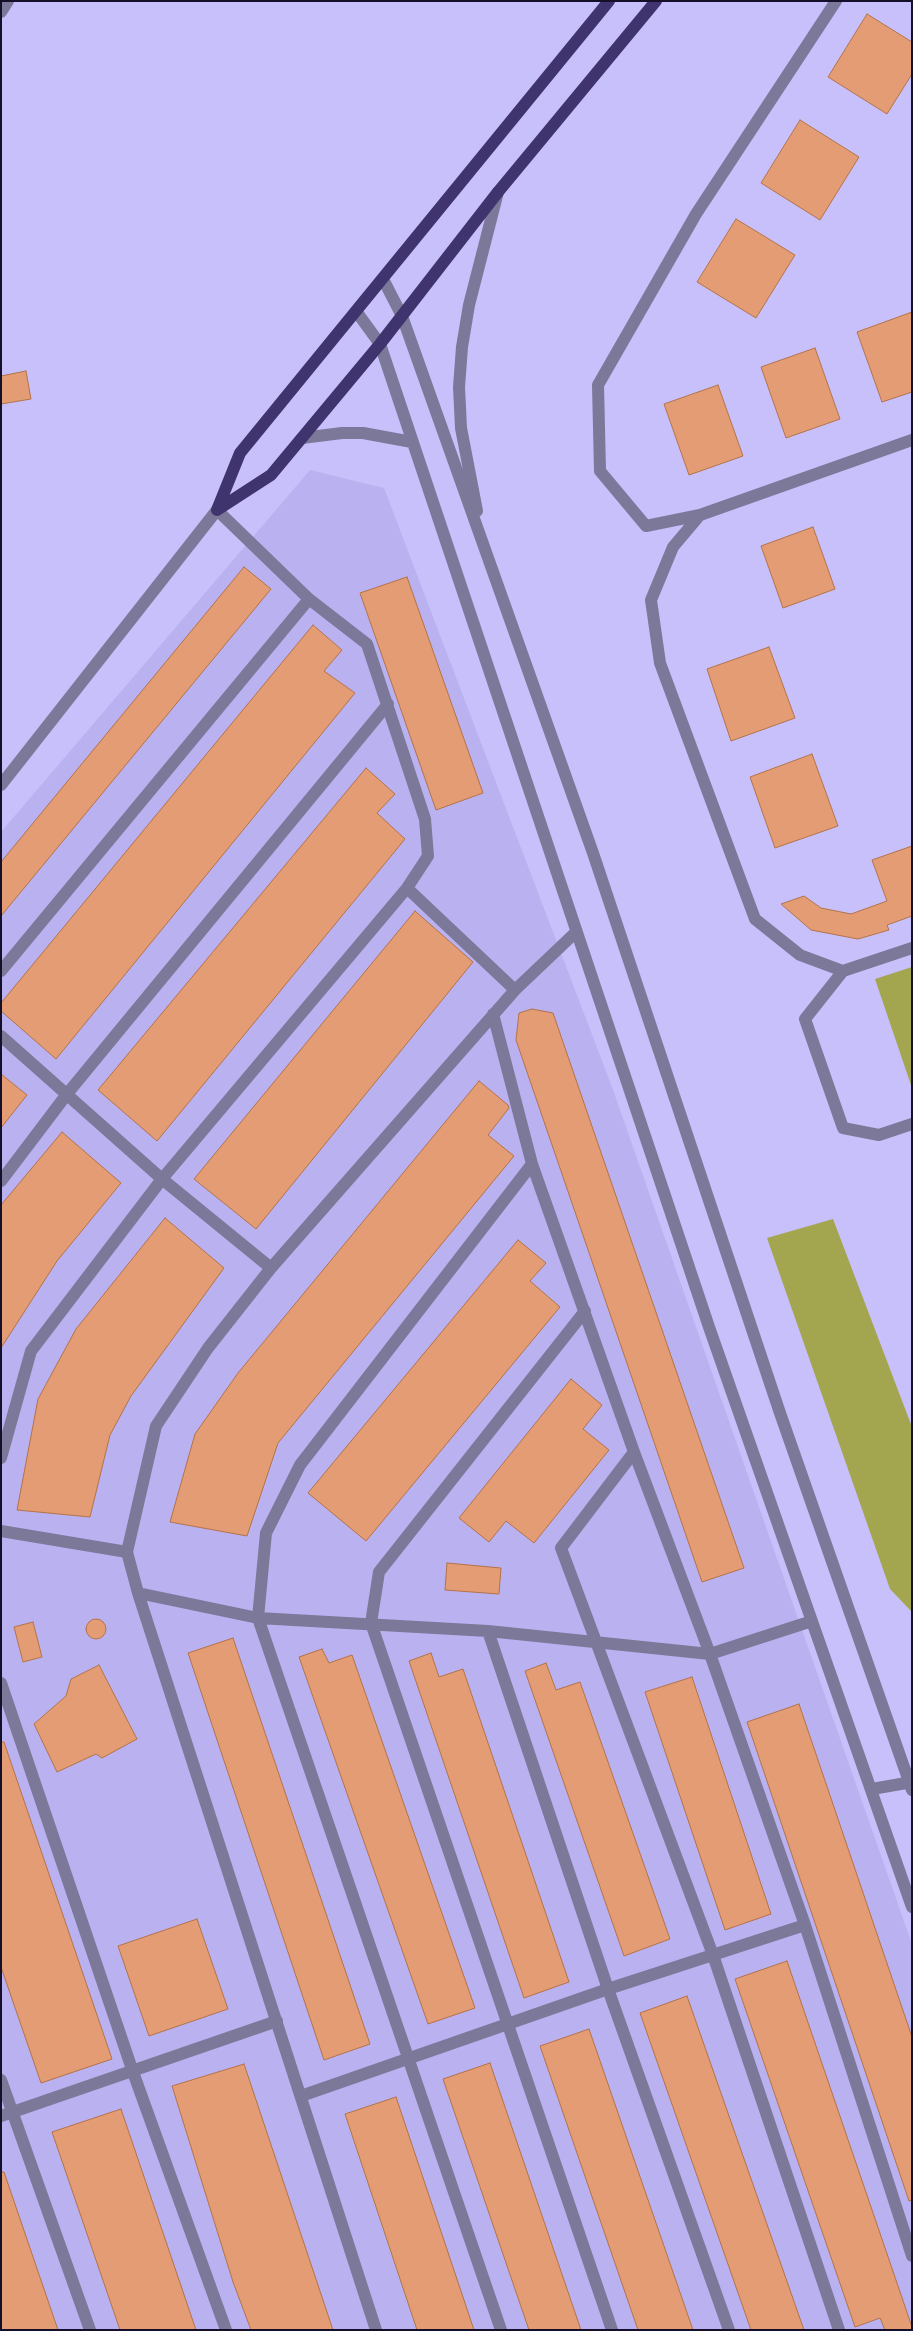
<!DOCTYPE html>
<style>
body{margin:0}
#map{position:relative;width:913px;height:2331px;overflow:hidden;background:#c7c0fa;font-family:"Playfair Display",serif}
canvas{display:block}
.frame{position:absolute;inset:0;border:2px solid #150f29;pointer-events:none}
</style>
<div id="map">
<canvas width="913" height="2331"></canvas>
<div class="frame"></div>
</div>
<script>
const ctx = document.querySelector('canvas').getContext('2d');
ctx.lineJoin = 'round';
function fillPath(path, color) { ctx.fillStyle = color; ctx.fill(path, 'evenodd'); }
const poly = rows => new Path2D(rows.map(r => 'M' + r).join(''));
function strokePath(path, color, width, dash) { ctx.strokeStyle = color; ctx.lineWidth = width; ctx.lineCap = dash ? 'butt' : 'round'; ctx.setLineDash(dash || []); ctx.stroke(path); }
const built = poly([
 [310,470,384,488,612,1087,912,1944,912,2330,1,2330,1,832]
]);
const green = poly([
 [912,967,912,1088,875,979],
 [833,1219,912,1427,912,1612,890,1589,767,1238]
]);
const building = poly([
 [867,14,912,42,912,74,887,114,828,77,867,14],
 [800,120,859,157,820,220,761,183,800,120],
 [736,219,795,255,756,318,697,282,736,219],
 [912,312,912,392,882,402,857,332,912,312],
 [815,348,840,419,786,438,761,367,815,348],
 [26,371,31,399,1,404,1,376,26,371],
 [718,385,743,456,689,475,664,404,718,385],
 [813,527,835,589,783,608,761,546,813,527],
 [244,567,271,589,1,916,1,862,244,567],
 [407,577,483,793,436,810,360,593,407,577],
 [313,625,342,650,324,671,355,693,56,1059,1,1011,1,1003,313,625],
 [769,647,795,718,731,741,707,669,769,647],
 [812,754,838,826,775,848,750,777,812,754],
 [366,768,395,794,377,813,405,839,157,1141,98,1090,366,768],
 [912,846,912,916,887,925,889,930,858,939,811,930,781,904,804,896,821,908,851,914,887,901,872,860,912,846],
 [415,911,473,962,256,1229,194,1179,415,911],
 [532,1009,553,1013,744,1568,702,1582,516,1040,519,1013,532,1009],
 [1,1074,27,1095,1,1128,1,1074],
 [479,1081,508,1105,509,1108,488,1135,514,1156,278,1443,247,1536,170,1522,195,1434,238,1373,479,1081],
 [62,1132,121,1183,57,1261,1,1348,1,1205,62,1132],
 [165,1218,224,1268,131,1396,110,1435,90,1517,17,1510,38,1399,76,1329,165,1218],
 [518,1240,546,1263,530,1281,560,1307,366,1541,308,1493,518,1240],
 [571,1379,602,1405,583,1429,609,1450,534,1543,506,1521,489,1542,459,1518,571,1379],
 [447,1563,501,1568,499,1594,445,1590,447,1563],
 '86 1629a10 10 0 1 1 20 0a10 10 0 1 1-20 0Z',
 [33,1622,42,1657,23,1662,14,1627,33,1622],
 [233,1638,370,2044,324,2060,188,1653,233,1638],
 [322,1649,329,1663,352,1655,475,2008,428,2024,299,1657,322,1649],
 [431,1653,439,1677,463,1669,569,1982,524,1998,409,1661,431,1653],
 [546,1663,556,1690,580,1682,670,1939,624,1956,525,1671,546,1663],
 [99,1665,137,1739,102,1758,96,1754,57,1772,34,1724,66,1696,71,1679,99,1665],
 [692,1677,771,1914,725,1930,645,1692,692,1677],
 [799,1704,912,2037,912,2200,909,2201,747,1722,799,1704],
 [1,1742,4,1742,112,2059,41,2083,1,1967,1,1742],
 [197,1919,228,2009,149,2036,118,1946,197,1919],
 [787,1961,912,2327,912,2330,885,2330,880,2318,855,2327,735,1979,787,1961],
 [687,1996,804,2330,751,2330,640,2013,687,1996],
 [589,2029,693,2330,638,2330,540,2046,589,2029],
 [490,2063,581,2330,529,2330,443,2079,490,2063],
 [244,2064,333,2330,251,2330,233,2282,172,2086,244,2064],
 [396,2097,474,2330,417,2330,345,2114,396,2097],
 [121,2109,196,2330,120,2330,52,2132,121,2109],
 [1,2172,4,2172,58,2330,1,2330,1,2172]
]);
const minor = poly([
 [836,1,696,214,598,385,600,471,646,526,700,515,912,440],
 [1,12,8,1],
 [383,279,402,316,593,853,780,1413,912,1790],
 [356,311,380,344,709,1327,912,1907],
 [302,438,342,433,363,433,412,442],
 [477,511,461,428,459,387,462,347,469,305,498,192],
 [700,515,673,547,651,600,660,663,755,919,800,955,843,971],
 [1,785,217,510,309,599,367,644,425,819,428,856,407,888,515,990],
 [912,948,843,971,805,1019,843,1128,879,1135,912,1124],
 [1,971,309,599],
 [493,1014,532,1164,634,1452,710,1654,805,1925,912,2256],
 [1,1036,162,1179,271,1268],
 [1,1181,67,1094,388,704],
 [585,1311,379,1572,371,1623,612,2330],
 [634,1452,561,1548,713,1955,839,2330],
 [1,1458,31,1351,162,1179,407,888],
 [1,1531,127,1552],
 [138,1593,258,1618,488,1631,710,1654,812,1621],
 [488,1631,608,1989,729,2330],
 [1,1683,133,2072,226,2330],
 [872,1789,912,1782],
 [1,2080,90,2330],
 [301,2096,608,1989,805,1925],
 [1,2116,277,2021],
 [376,2330,138,1593,127,1552,156,1426,208,1348,271,1268,515,990,576,932],
 [501,2330,258,1618,266,1533,300,1465,532,1164]
]);
const major = poly([
 [217,510,271,475,380,344,498,192,656,1],
 [217,510,240,453,609,1]
]);
fillPath(built, '#bab2f0');
fillPath(green, '#a3a54f');
fillPath(building, '#e39c73');
strokePath(building, '#b5724a', 1);
strokePath(minor, '#7c7899', 12);
strokePath(major, '#40346e', 12);
</script>
